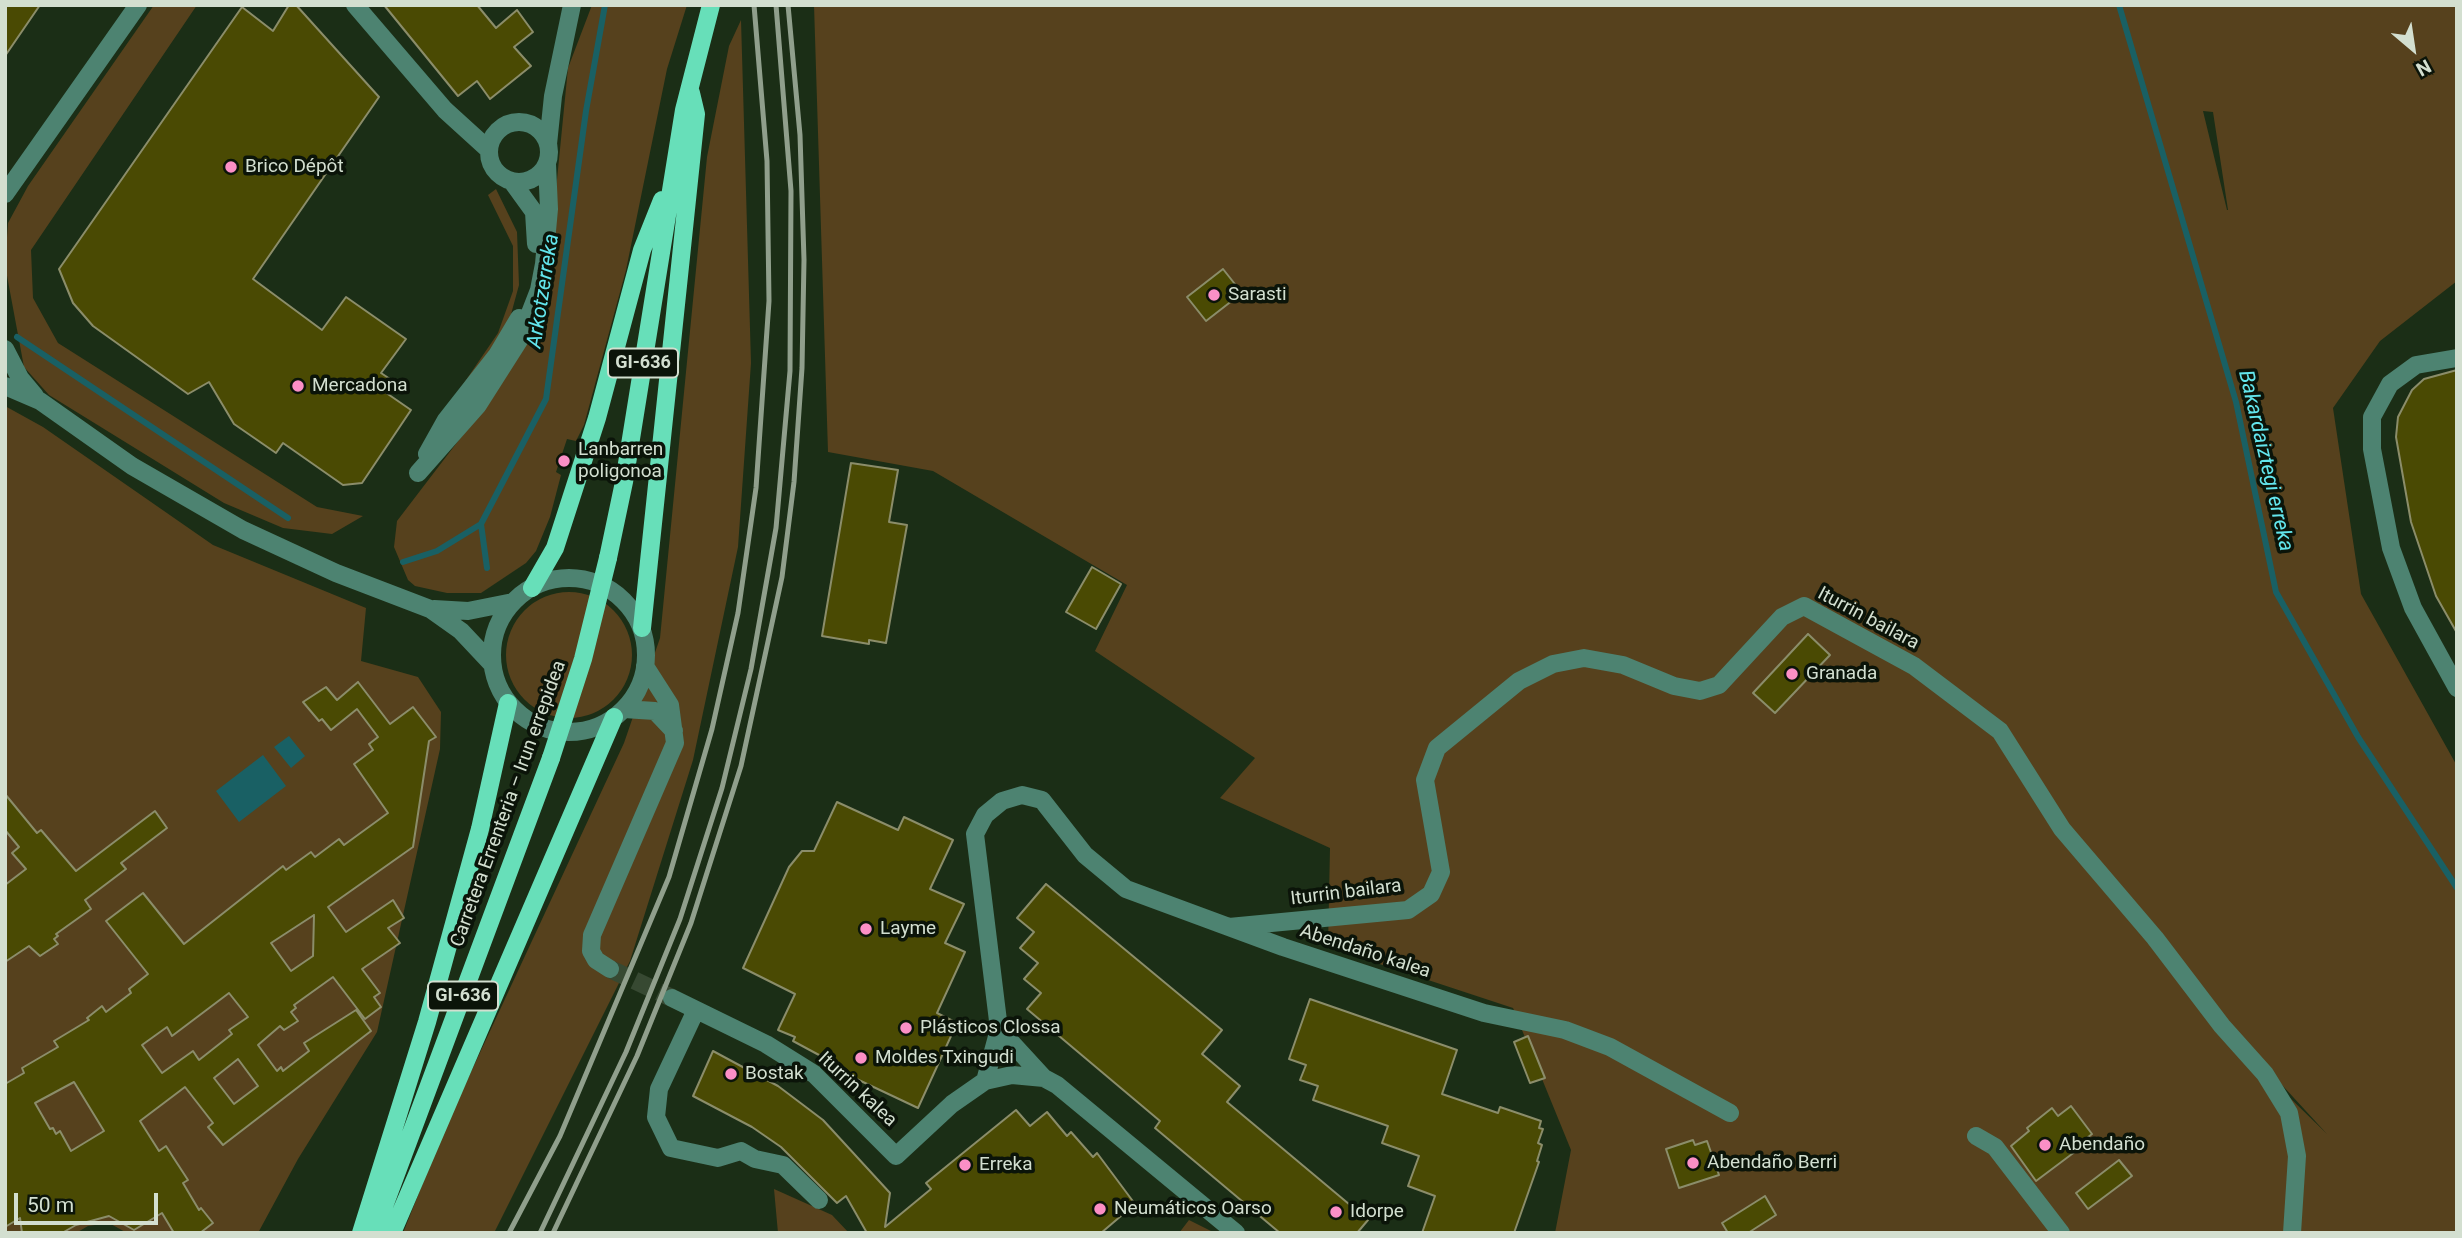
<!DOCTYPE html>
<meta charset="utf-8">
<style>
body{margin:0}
#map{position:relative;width:2462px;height:1238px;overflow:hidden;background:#1b2e16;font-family:Roboto,sans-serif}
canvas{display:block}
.frame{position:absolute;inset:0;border:7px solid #d3dfd0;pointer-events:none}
.north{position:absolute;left:2378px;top:14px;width:70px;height:70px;-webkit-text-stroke:5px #0b1409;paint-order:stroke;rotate:151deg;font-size:19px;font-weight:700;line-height:28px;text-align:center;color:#d3dfd0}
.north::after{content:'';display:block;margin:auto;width:24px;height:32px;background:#d3dfd0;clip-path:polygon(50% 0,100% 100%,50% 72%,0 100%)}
.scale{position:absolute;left:14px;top:1193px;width:144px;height:32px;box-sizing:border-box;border:4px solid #d3dfd0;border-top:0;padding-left:9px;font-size:21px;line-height:24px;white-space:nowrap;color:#d3dfd0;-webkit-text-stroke:5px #0b1409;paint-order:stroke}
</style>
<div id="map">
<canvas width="2462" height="1238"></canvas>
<div class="frame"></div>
<div class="north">N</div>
<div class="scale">50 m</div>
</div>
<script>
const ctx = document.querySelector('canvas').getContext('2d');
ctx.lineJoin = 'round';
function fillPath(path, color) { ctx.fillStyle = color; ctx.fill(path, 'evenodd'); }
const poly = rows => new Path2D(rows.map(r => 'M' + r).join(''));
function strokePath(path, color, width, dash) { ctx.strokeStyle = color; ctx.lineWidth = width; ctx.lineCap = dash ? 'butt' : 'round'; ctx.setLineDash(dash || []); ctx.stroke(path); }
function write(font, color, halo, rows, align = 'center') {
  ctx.font = font + ' Roboto,sans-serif'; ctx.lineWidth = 7; ctx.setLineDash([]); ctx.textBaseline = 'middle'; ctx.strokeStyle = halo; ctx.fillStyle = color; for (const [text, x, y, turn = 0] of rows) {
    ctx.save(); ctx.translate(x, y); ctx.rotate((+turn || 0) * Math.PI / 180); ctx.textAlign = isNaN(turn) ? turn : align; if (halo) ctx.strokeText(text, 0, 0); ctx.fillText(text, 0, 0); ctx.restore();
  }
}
const green = poly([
 [154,5,197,5,31,250,33,298,58,343,317,507,363,516,332,534,283,528,224,503,49,395,24,367,5,265,8,223,28,186],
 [592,5,687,5,667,69,626,270,584,425,576,441,567,439,556,472,561,475,550,517,536,551,526,563,481,593,447,593,415,586,408,580,394,547,397,521,478,415,547,281,568,68],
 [814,5,2457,5,2457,281,2380,341,2333,408,2361,594,2457,766,2457,1233,1555,1233,1571,1150,1513,1008,1328,947,1330,848,1220,798,1255,758,1095,651,1127,585,933,471,828,452],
 [2203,111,2213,112,2228,210,2227,210],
 [2095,881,2327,1134,2286,1094],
 [741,20,751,363,738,547,693,760,630,961,494,1233,403,1233,444,1130,624,743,660,638,707,157,729,46],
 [496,189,517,232,519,285,510,318,501,337,449,405,498,333,513,291,513,246,488,195],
 [5,406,43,427,213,545,366,608,361,661,418,677,441,712,440,749,377,1032,298,1159,258,1233,127,1233,109,1223,88,1226,76,1233,5,1233],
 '506 655a63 63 0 1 1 126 0a63 63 0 1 1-126 0Z',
 [774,1189,832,1215,849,1233,778,1233],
 [1189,1220,1215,1233,1179,1233]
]);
const water = poly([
 [289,736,305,756,291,768,274,747],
 [263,755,286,786,239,822,216,791]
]);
const stream = poly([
 [2119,5,2236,402,2276,592,2358,737,2457,888],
 [17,337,288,518],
 [403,562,437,551,481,524],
 [487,568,481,524,546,399,586,111,605,5]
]);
const building = poly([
 [5,5,40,5,5,56,5,5],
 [289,5,296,5,379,97,253,279,322,330,346,297,406,339,381,373,390,379,382,390,411,410,362,483,343,485,283,443,276,453,234,424,209,382,188,394,93,326,73,303,59,269,242,7,273,31,289,5],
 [384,5,477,5,496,28,517,10,533,32,514,47,531,66,490,99,477,81,458,96,384,5],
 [1223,269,1242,293,1206,321,1187,297,1223,269],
 [2457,370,2457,633,2436,596,2411,522,2396,437,2398,417,2412,390,2424,379,2457,370],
 [851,463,898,470,889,522,907,525,886,643,869,640,869,644,822,636,851,463],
 [1092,567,1121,584,1096,629,1066,612,1092,567],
 [1808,634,1830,655,1775,713,1753,693,1808,634],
 [358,682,390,724,413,707,436,737,429,741,413,847,328,907,346,932,393,900,404,918,388,928,400,943,362,969,380,993,374,997,381,1007,365,1019,333,977,294,1005,296,1008,291,1012,298,1021,284,1030,280,1026,258,1045,277,1071,281,1067,283,1071,309,1051,304,1043,356,1010,371,1031,223,1145,208,1127,213,1123,185,1087,140,1121,159,1151,166,1146,173,1157,188,1180,183,1183,199,1210,201,1208,213,1223,200,1233,174,1233,162,1213,134,1230,109,1216,76,1225,62,1233,22,1233,20,1218,5,1227,5,1084,24,1073,22,1068,58,1047,54,1041,89,1020,87,1018,102,1006,106,1012,131,993,129,989,148,974,106,921,143,893,184,944,283,866,286,870,311,852,315,857,339,839,344,845,388,813,354,764,373,750,369,744,378,737,357,709,331,730,322,719,319,721,303,702,326,687,337,700,358,682],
 [314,915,313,956,291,971,271,943,314,915],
 [229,993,248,1017,229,1030,232,1034,199,1060,193,1051,162,1073,142,1045,167,1027,172,1036,229,993],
 [238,1059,258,1086,234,1104,214,1078,238,1059],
 [74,1082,104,1131,71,1151,60,1131,56,1134,53,1128,50,1129,35,1103,74,1082],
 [5,794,37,833,41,830,76,871,155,811,167,828,121,863,126,869,85,900,91,909,56,934,58,936,54,939,58,944,40,956,29,946,5,962,5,885,26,869,12,853,19,847,5,830,5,794],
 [837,802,898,830,904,817,953,840,930,889,964,904,945,943,965,952,937,1013,957,1023,918,1108,846,1074,844,1079,819,1055,793,1041,795,1037,778,1030,795,994,743,968,789,867,802,851,814,851,837,802],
 [1046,884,1222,1030,1202,1054,1240,1086,1227,1102,1368,1220,1357,1233,1280,1233,1155,1128,1160,1121,1027,1009,1041,993,1024,979,1038,963,1020,948,1034,932,1017,918,1046,884],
 [1310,999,1457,1050,1442,1094,1498,1113,1500,1107,1541,1121,1539,1128,1543,1129,1538,1143,1542,1145,1537,1161,1539,1162,1514,1233,1422,1233,1435,1196,1408,1186,1419,1156,1382,1143,1388,1126,1313,1100,1318,1086,1300,1080,1306,1065,1289,1059,1310,999],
 [1528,1036,1545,1078,1530,1083,1514,1042,1528,1036],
 [713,1051,778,1086,823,1120,890,1193,885,1227,931,1189,926,1183,1016,1110,1030,1126,1047,1112,1067,1136,1071,1132,1093,1157,1097,1153,1135,1204,1101,1233,867,1233,846,1196,837,1203,781,1147,752,1127,693,1096,713,1051],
 [2071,1106,2092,1134,2078,1145,2080,1148,2036,1181,2011,1146,2029,1131,2027,1128,2052,1108,2058,1116,2071,1106],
 [1693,1140,1695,1145,1707,1141,1719,1175,1679,1188,1666,1149,1693,1140],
 [2119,1160,2132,1176,2088,1209,2076,1193,2119,1160],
 [1765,1196,1776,1215,1748,1233,1728,1233,1722,1223,1765,1196]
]);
const minorTunnel = poly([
 [610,969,672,998]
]);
const minor = poly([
 [355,5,445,110,489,150],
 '489 152a30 30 0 1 1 60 0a30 30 0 1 1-60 0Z',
 [548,144,553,96,572,5],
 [513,183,534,212,536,244],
 [5,194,138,5],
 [5,349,20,378,35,396],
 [2457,358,2416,365,2390,384,2372,417,2372,449,2391,548,2413,608,2457,688],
 [5,386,40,401,132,466,243,530,336,573,430,609,461,631,492,664],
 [427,454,446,420,497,355,519,318],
 [418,473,478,405,520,339,539,290,544,264,549,209,547,164],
 '492 655a77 77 0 1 1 154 0a77 77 0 1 1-154 0Z',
 [434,609,468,611,513,602],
 [624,709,655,711,674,731],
 [1229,927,1408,910,1431,894,1441,872,1425,780,1437,748,1519,681,1553,664,1584,658,1623,665,1674,686,1700,691,1719,685,1782,617,1804,606,1914,666,2000,731,2062,829,2155,938,2222,1026,2265,1074,2289,1113,2297,1156,2292,1233],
 [610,969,596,960,591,951,592,935,675,743,670,705,645,666],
 [672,998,766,1044,814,1074,896,1156,952,1104,985,1081,1012,1075,1044,1078,1057,1085,1236,1233],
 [696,1010,659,1089,656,1117,671,1148,718,1158,741,1151,755,1159,783,1165,819,1200],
 [999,1029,1044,1078],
 [985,1081,999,1029,975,834,985,815,1002,801,1022,795,1042,800,1085,855,1126,889,1283,947,1484,1013,1565,1030,1610,1047,1730,1113],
 [1976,1136,1995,1147,2061,1233]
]);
const major = poly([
 [608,558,624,482,684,110,711,5],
 [532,588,555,548,597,418,642,250,662,200],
 [642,628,696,114,691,93],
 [361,1233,427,1022,480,829,508,703],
 [374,1233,551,758],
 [392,1233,614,717]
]);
const rail = poly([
 [509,1233,560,1136,669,877,712,729,738,613,756,488,769,301,767,161,754,5],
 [540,1233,626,1052,680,919,722,788,751,669,776,528,790,371,791,191,776,5],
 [553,1233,637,1056,691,923,741,766,782,577,794,482,802,368,804,260,800,135,788,5]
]);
const majorBridge = poly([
 [551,758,583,659,608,558]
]);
const markers = [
 [231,167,7,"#fb8fc6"],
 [1214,295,7,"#fb8fc6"],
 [298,386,7,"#fb8fc6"],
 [564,461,7,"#fb8fc6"],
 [1792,674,7,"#fb8fc6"],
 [866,929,7,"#fb8fc6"],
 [906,1028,7,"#fb8fc6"],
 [861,1058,7,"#fb8fc6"],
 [731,1074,7,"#fb8fc6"],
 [2045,1145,7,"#fb8fc6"],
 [1693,1163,7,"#fb8fc6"],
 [965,1165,7,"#fb8fc6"],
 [1100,1209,7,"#fb8fc6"],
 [1336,1212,7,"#fb8fc6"]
];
const shields = [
 [643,363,70],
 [463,996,70]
];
const shieldNames = [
 ["GI-636",643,363],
 ["GI-636",463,996]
];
const poiNames = [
 ["Brico Dépôt",245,167],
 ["Sarasti",1228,295],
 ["Mercadona",312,386],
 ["Lanbarren",578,450],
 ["poligonoa",578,472],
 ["Granada",1806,674],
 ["Layme",880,929],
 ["Plásticos Clossa",920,1028],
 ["Moldes Txingudi",875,1058],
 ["Bostak",745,1074],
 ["Abendaño",2059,1145],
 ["Abendaño Berri",1707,1163],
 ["Erreka",979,1165],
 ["Neumáticos Oarso",1114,1209],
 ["Idorpe",1350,1212]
];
const streetNames = [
 ["Iturrin bailara",1868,619,28],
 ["Carretera Errenteria – Irun errepidea",509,804,-70],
 ["Iturrin bailara",1346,893,-7],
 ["Abendaño kalea",1365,952,18],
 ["Iturrin kalea",857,1090,43]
];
const waterNames = [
 ["Arkotzerreka",544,291,-81],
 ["Bakardaiztegi erreka",2265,461,77]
];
fillPath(green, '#56411d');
fillPath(water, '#196064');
strokePath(stream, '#196064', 6);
fillPath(building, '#4a4a03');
strokePath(building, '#8b8d6a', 2);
strokePath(minorTunnel, '#374932', 18, [18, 9]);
strokePath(minor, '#4d8371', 18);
strokePath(major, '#67dfb9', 18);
strokePath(rail, '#909f8c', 5);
strokePath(majorBridge, '#67dfb9', 18);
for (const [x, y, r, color] of markers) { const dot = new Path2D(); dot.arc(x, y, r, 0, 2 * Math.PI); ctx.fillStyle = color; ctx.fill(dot); strokePath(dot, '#0b1409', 2.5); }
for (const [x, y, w] of shields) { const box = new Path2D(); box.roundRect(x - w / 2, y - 14.5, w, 29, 5); ctx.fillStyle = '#0b1409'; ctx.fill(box); strokePath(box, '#d3dfd0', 2); }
write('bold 18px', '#d3dfd0', null, shieldNames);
write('19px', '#d3dfd0', '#0b1409', poiNames, 'left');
write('19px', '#d3dfd0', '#0b1409', streetNames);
write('italic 21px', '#63e6ed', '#0b1409', waterNames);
</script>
